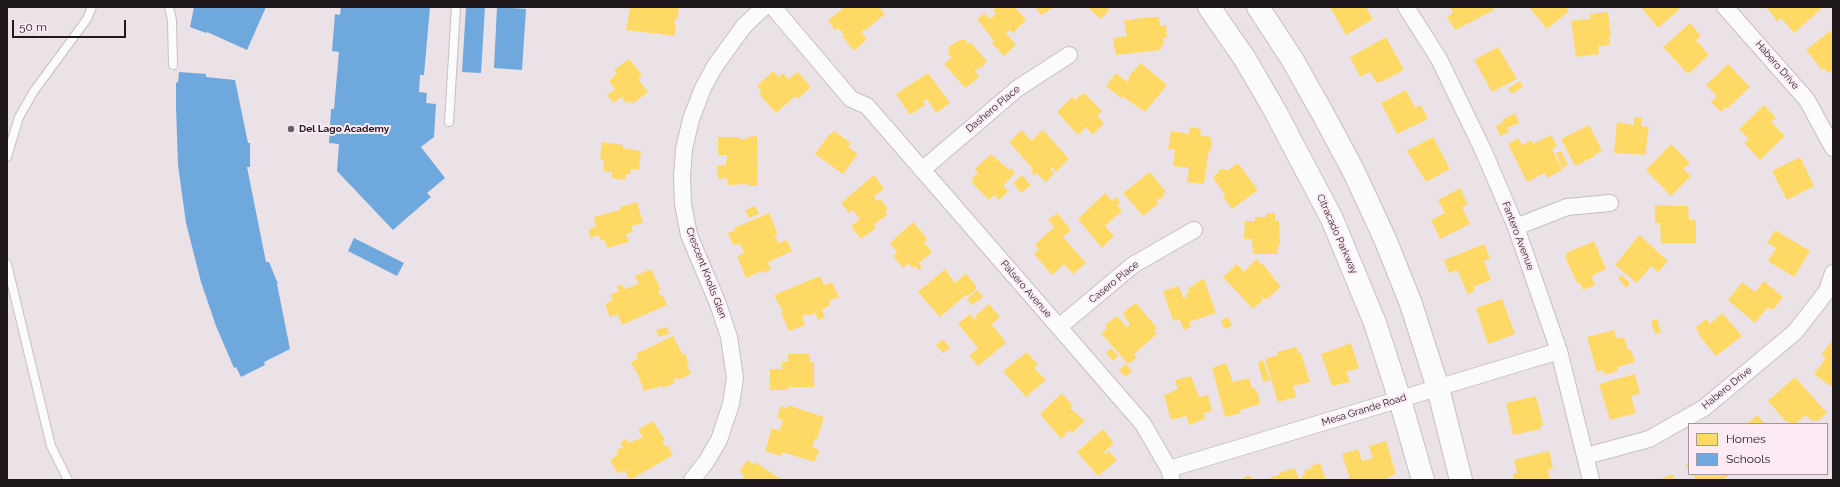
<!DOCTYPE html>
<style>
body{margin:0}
#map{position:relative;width:1840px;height:487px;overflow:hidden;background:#ebe2e7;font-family:Raleway,sans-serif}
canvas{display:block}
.frame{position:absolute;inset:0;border:8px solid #1f191d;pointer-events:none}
.legend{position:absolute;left:1688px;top:423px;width:140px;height:52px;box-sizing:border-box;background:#fcebf5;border:1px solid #a4979f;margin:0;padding:5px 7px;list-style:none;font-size:12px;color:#1f191d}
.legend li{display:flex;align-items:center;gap:8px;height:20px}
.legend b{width:20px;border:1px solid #a4979f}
.scale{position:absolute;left:12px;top:20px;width:114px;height:18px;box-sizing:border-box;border:2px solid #1f191d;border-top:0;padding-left:5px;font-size:12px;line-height:14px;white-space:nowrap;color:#1f191d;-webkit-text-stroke:3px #fcebf5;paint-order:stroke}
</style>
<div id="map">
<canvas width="1840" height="487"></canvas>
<div class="frame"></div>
<ul class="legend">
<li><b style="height:11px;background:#ffd966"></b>Homes</li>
<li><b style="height:11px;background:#6fa8dc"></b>Schools</li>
</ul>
<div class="scale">50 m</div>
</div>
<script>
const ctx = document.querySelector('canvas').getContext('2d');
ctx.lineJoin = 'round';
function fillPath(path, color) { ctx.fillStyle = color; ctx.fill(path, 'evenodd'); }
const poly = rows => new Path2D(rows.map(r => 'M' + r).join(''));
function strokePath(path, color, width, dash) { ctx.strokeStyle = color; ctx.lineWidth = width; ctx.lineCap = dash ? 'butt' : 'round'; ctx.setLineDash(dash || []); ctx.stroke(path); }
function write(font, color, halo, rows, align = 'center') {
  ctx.font = font + ' Raleway,sans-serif'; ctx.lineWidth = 4; ctx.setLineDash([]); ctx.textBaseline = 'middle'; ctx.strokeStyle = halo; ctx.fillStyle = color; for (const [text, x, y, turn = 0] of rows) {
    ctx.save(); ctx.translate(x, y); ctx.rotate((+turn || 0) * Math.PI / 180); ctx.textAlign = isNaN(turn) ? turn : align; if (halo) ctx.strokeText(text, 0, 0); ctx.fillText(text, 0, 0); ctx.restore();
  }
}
const homes = poly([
 [630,7,679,7,677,19,675,19,674,24,676,25,675,36,626,30],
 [844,7,879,7,885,14,866,30,865,29,861,32,867,39,854,51,842,36,844,35,838,28,835,30,828,21],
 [996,7,1015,7,1026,20,1013,33,1010,30,1006,33,1016,45,1004,56,992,43,994,41,977,19,985,13,990,19,996,14,993,10],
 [1035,7,1055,7,1041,15],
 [1087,7,1111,7,1107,11,1108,12,1101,19],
 [1330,7,1366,7,1373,19,1346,35],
 [1450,7,1493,7,1494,10,1455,30,1447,17,1453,13],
 [1529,7,1566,7,1569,11,1547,29],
 [1641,7,1678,7,1680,9,1658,28],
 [1766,7,1819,7,1821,9,1794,33,1781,18,1777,21],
 [1608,12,1611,36,1609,37,1610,45,1598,46,1599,54,1576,57,1571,21,1590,19,1590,14],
 [1152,17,1159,17,1160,26,1166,25,1167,38,1163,38,1164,45,1161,45,1161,50,1116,55,1113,40,1114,38,1127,36,1124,20],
 [1690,23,1701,36,1696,40,1709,55,1688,74,1663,47],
 [1830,31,1833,34,1833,70,1828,73,1824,68,1822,70,1806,50],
 [1386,37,1404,70,1381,82,1381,81,1377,83,1370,72,1360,77,1350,57],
 [960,40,965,40,968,44,970,42,987,61,980,69,979,67,975,71,979,76,975,81,965,88,944,64,953,57,951,57,948,53,949,46],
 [1498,47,1517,79,1492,92,1474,60],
 [629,59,642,75,638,79,648,92,632,104,630,101,626,103,621,97,614,103,607,95,615,89,609,81,617,73,614,70],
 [1141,63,1167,85,1145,112,1122,96,1121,98,1106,86,1116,73,1127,82,1130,78,1128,77],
 [1728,64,1750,87,1728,108,1726,107,1721,112,1711,102,1717,96,1706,85],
 [773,71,779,77,783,73,788,79,798,72,811,87,798,99,795,96,776,113,759,94,762,92,757,86],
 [928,73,950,103,936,113,927,99,923,102,925,105,910,115,896,94],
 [1520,81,1523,87,1511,94,1508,88],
 [1406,90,1415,108,1421,105,1428,119,1397,134,1381,103],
 [1084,93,1102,111,1097,116,1104,123,1093,135,1087,129,1087,126,1078,135,1057,112,1072,97,1076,100,1081,94,1082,95],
 [1764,105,1776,118,1771,122,1785,136,1760,160,1744,143,1749,139,1739,129],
 [1515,113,1519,123,1507,128,1509,132,1500,136,1496,126,1503,122,1502,120],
 [1634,117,1642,118,1641,126,1649,127,1645,155,1614,153,1617,122,1634,125],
 [1589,125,1602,151,1595,154,1595,156,1575,166,1561,139],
 [1190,127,1201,129,1200,135,1211,137,1210,141,1212,141,1211,150,1209,150,1204,184,1187,182,1189,168,1173,166,1175,150,1168,149,1171,131,1189,134],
 [1022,130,1031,141,1043,130,1069,159,1056,172,1052,167,1050,169,1054,174,1046,182,1036,173,1034,175,1031,171,1033,169,1009,142],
 [834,131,851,143,848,147,858,154,843,174,815,154,830,133,831,134],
 [1551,135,1557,146,1552,149,1562,170,1547,178,1545,173,1527,182,1508,144,1519,138,1522,145,1531,140,1533,144],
 [757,136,758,186,748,186,748,184,728,185,727,178,718,179,717,165,726,165,726,160,727,160,727,155,718,155,718,137,740,137,740,139,746,139,747,141,747,137],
 [1433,137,1450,169,1426,182,1407,151],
 [602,142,623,145,623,148,641,151,639,170,631,169,630,174,626,174,625,180,611,178,612,172,603,171,604,160,600,160],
 [1671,144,1690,163,1683,169,1691,176,1671,196,1646,170],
 [1561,151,1568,165,1562,168,1556,153],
 [991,154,1009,170,1011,168,1015,173,1003,186,1008,191,999,200,994,195,989,200,971,182,974,180,972,178,977,173,978,175,979,174,975,169],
 [1800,157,1814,186,1787,200,1772,171],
 [1238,163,1258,190,1232,209,1223,196,1225,194,1213,178,1221,169,1225,169,1227,171],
 [1150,172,1166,192,1163,194,1164,196,1159,200,1158,198,1156,200,1159,203,1143,216,1123,193],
 [874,175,884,189,874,196,877,201,880,199,888,209,885,211,887,215,876,223,874,226,876,228,861,239,851,226,860,219,853,210,849,213,841,203],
 [1022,175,1031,185,1021,193,1013,183],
 [1460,188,1468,204,1462,207,1470,224,1440,239,1431,220,1445,213,1438,200],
 [1105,193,1112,201,1116,197,1120,202,1117,205,1122,211,1105,226,1114,236,1102,248,1078,219],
 [637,202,643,223,631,226,633,232,626,234,629,242,607,248,605,240,601,241,599,235,590,238,589,229,596,227,594,217,620,210,620,207],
 [1655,205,1688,206,1689,220,1696,220,1696,243,1661,243,1660,223,1655,223],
 [755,206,759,214,749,218,745,210],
 [769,213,778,234,775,235,778,243,787,240,792,251,770,261,768,263,771,270,763,273,762,271,746,278,737,256,744,253,740,244,733,245,728,233,735,230,734,228],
 [1057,213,1071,230,1063,237,1048,220],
 [1266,213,1275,213,1275,221,1279,221,1280,245,1278,245,1278,254,1253,254,1252,239,1244,239,1245,221,1255,221,1255,217,1266,217],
 [913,222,925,236,927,240,923,243,925,245,926,244,932,252,919,263,922,267,919,270,915,266,912,268,908,263,903,268,893,256,897,252,890,243],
 [1054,227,1086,263,1073,274,1064,264,1052,275,1034,254,1039,249,1035,245],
 [1775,230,1810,251,1794,277,1768,261,1776,248,1767,243],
 [1639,235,1668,261,1658,272,1651,266,1637,283,1615,265],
 [1594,241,1606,269,1593,275,1592,277,1595,285,1583,290,1579,282,1577,283,1565,257,1567,256,1566,253],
 [1484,244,1490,258,1484,261,1491,280,1473,287,1475,291,1468,294,1457,270,1449,273,1444,260],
 [1256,259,1262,265,1263,264,1281,287,1266,300,1262,296,1261,297,1263,300,1253,309,1223,277,1237,264,1244,272],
 [651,269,661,290,658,291,660,296,663,295,667,305,622,325,618,316,619,316,618,314,610,317,605,304,613,300,610,295,619,291,617,287,622,284,624,289,639,284,635,276],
 [945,269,955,283,966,273,976,286,976,289,968,296,966,295,940,317,918,292],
 [1621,275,1630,283,1626,288,1618,278],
 [820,276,824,285,832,282,839,297,829,301,830,305,822,310,825,317,818,320,815,313,808,316,807,314,802,316,805,325,789,331,781,313,783,312,774,295],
 [1204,279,1216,313,1189,322,1191,327,1184,330,1179,319,1173,321,1163,291,1179,286,1183,298,1187,297,1186,293,1189,292,1188,288,1195,285,1195,283],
 [1764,281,1783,297,1773,310,1768,307,1755,323,1728,300,1742,282,1755,292],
 [977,290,983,297,972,305,967,299],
 [1502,299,1515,334,1488,344,1476,308],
 [1136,303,1157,328,1154,331,1157,334,1134,354,1137,358,1128,364,1101,333,1107,328,1105,326,1107,323,1117,316,1126,327,1130,324,1123,314,1126,310],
 [989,304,1000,317,991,325,995,328,1006,343,978,366,969,356,978,348,958,324,970,314,975,320,977,318,975,316],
 [1722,313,1742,336,1716,356,1698,334,1700,333,1695,328,1706,319,1710,324],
 [1228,317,1232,326,1224,329,1221,320],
 [1657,319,1661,332,1655,334,1651,321],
 [667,327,669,334,659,337,656,330],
 [1614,330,1617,339,1624,337,1628,350,1631,350,1635,362,1617,367,1618,371,1605,375,1604,370,1597,372,1587,337],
 [673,336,683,355,685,354,689,364,687,365,691,374,678,380,677,378,673,380,675,383,663,388,662,386,644,391,637,372,636,372,631,362,638,359,636,354],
 [943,339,950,348,943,353,936,345],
 [1832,341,1833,342,1833,388,1814,374,1826,358,1821,355],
 [1351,343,1359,368,1346,372,1350,382,1332,386,1321,354],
 [1297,347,1298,353,1301,353,1310,382,1293,386,1296,397,1278,402,1265,359,1278,355,1277,352],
 [1111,348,1118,356,1113,361,1106,353],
 [1027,352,1038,365,1034,368,1046,380,1026,397,1003,371],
 [788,354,810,354,810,362,814,362,814,387,788,387,788,390,770,390,770,369,782,369,782,362,788,362],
 [1263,360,1270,380,1263,382,1258,362],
 [1226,363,1233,382,1249,378,1252,389,1254,388,1258,393,1260,404,1240,410,1241,413,1225,417,1212,368],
 [1126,364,1132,371,1125,377,1119,370],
 [1635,374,1640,394,1631,396,1636,413,1610,420,1599,384],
 [1191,376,1199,397,1208,395,1212,411,1204,413,1205,419,1189,425,1186,416,1171,420,1164,395,1178,389,1175,380],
 [1795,377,1827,413,1818,421,1811,420,1806,415,1795,424,1791,424,1788,421,1786,422,1768,401],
 [1062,393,1073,406,1070,408,1085,421,1072,433,1070,430,1061,439,1040,414],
 [1536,396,1543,425,1540,426,1541,429,1513,435,1506,403],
 [788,405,824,417,817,439,815,438,812,447,819,450,815,462,782,452,781,456,765,451,772,428,779,431,783,421,777,417,781,406,788,408],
 [1757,415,1765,424,1747,424],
 [653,421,665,440,662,442,665,446,667,445,673,455,630,480,624,470,618,474,610,460,618,455,616,453,618,452,617,450,623,447,620,443,626,439,629,443,643,437,638,430],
 [1103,429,1114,443,1104,452,1105,454,1109,451,1117,460,1098,476,1077,452],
 [1386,441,1396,474,1382,480,1350,480,1342,454,1358,449,1362,461,1373,458,1369,446],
 [1549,451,1553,468,1548,470,1550,480,1514,480,1513,474,1517,473,1514,460],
 [747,460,753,464,755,462,782,480,742,480,744,476,740,471],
 [1689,462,1689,470,1685,466],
 [1320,463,1326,480,1302,480,1301,476,1305,475,1304,471,1312,468,1311,466],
 [1295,468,1299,480,1272,480,1271,477,1279,475,1279,473],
 [1672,474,1675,480,1659,480],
 [1692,474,1730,474,1723,480,1697,480],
 [1248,475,1255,480,1241,480]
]);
const schools = poly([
 [194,7,266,7,247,50,207,32,206,33,190,27],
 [341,7,430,7,424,75,420,75,419,92,427,93,426,103,436,104,434,137,421,147,445,178,427,193,431,197,393,230,337,171,339,144,329,143,331,109,334,109,339,52,332,51,335,14,340,15],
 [466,7,485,7,481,73,462,72],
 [497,7,526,9,522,70,494,68],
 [179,72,206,74,206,77,235,80,248,143,250,143,250,167,247,167,266,262,269,262,278,284,277,284,290,349,264,362,265,365,241,377,236,367,234,368,216,326,201,282,186,223,178,165,176,107,176,82,178,83],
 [354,238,404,263,397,276,348,251]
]);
const lane = poly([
 [169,7,172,20,173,65],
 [449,122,456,7],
 [7,157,19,117,34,91,87,19,92,7],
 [7,264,51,446,68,480]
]);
const street = poly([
 [773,7,851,99,867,106,1143,424,1169,469,1172,480],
 [1406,7,1439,59,1483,150,1516,227,1559,351,1591,480],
 [1725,7,1807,100,1833,148],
 [922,170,1018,88,1069,55],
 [1516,227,1567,207,1610,203],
 [1059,327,1133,265,1194,230],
 [1586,456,1649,439,1704,408,1795,332,1827,291,1833,273],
 [1169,469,1559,351],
 [692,480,706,462,719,440,731,404,735,378,729,337,718,304,689,235,683,204,682,176,684,149,691,119,703,88,715,66,744,26,764,7]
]);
const secondary = poly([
 [1209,7,1245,59,1274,109,1332,219,1375,323,1400,400,1423,480],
 [1258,7,1292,59,1323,114,1354,172,1385,239,1411,304,1428,357,1438,388,1461,480]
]);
const markers = [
 [291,129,4,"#665f64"]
];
const streetNames = [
 ["Habero Drive",1777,65,49],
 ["Dashero Place",993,109,-40],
 ["Citracado Parkway",1337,234,66],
 ["Fantero Avenue",1518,236,69],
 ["Crescent Knolls Glen",706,273,69],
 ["Casero Place",1114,282,-39],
 ["Palsero Avenue",1026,289,49],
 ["Habero Drive",1727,388,-39],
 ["Mesa Grande Road",1364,410,-17]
];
const poiNames = [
 ["Del Lago Academy",299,129]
];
fillPath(homes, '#ffd966');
fillPath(schools, '#6fa8dc');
strokePath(lane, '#c6bfc2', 10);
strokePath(street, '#c6bfc2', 18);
strokePath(secondary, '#c6bfc2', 24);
strokePath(lane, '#fcfbfb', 8);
strokePath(street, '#fcfbfb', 16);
strokePath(secondary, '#fcfbfb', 22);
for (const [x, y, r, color] of markers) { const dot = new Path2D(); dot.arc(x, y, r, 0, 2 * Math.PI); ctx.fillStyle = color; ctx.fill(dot); strokePath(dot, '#fcebf5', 1.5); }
write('10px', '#1f191d', '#fcebf5', streetNames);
write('bold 10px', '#1f191d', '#fcebf5', poiNames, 'left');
</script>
